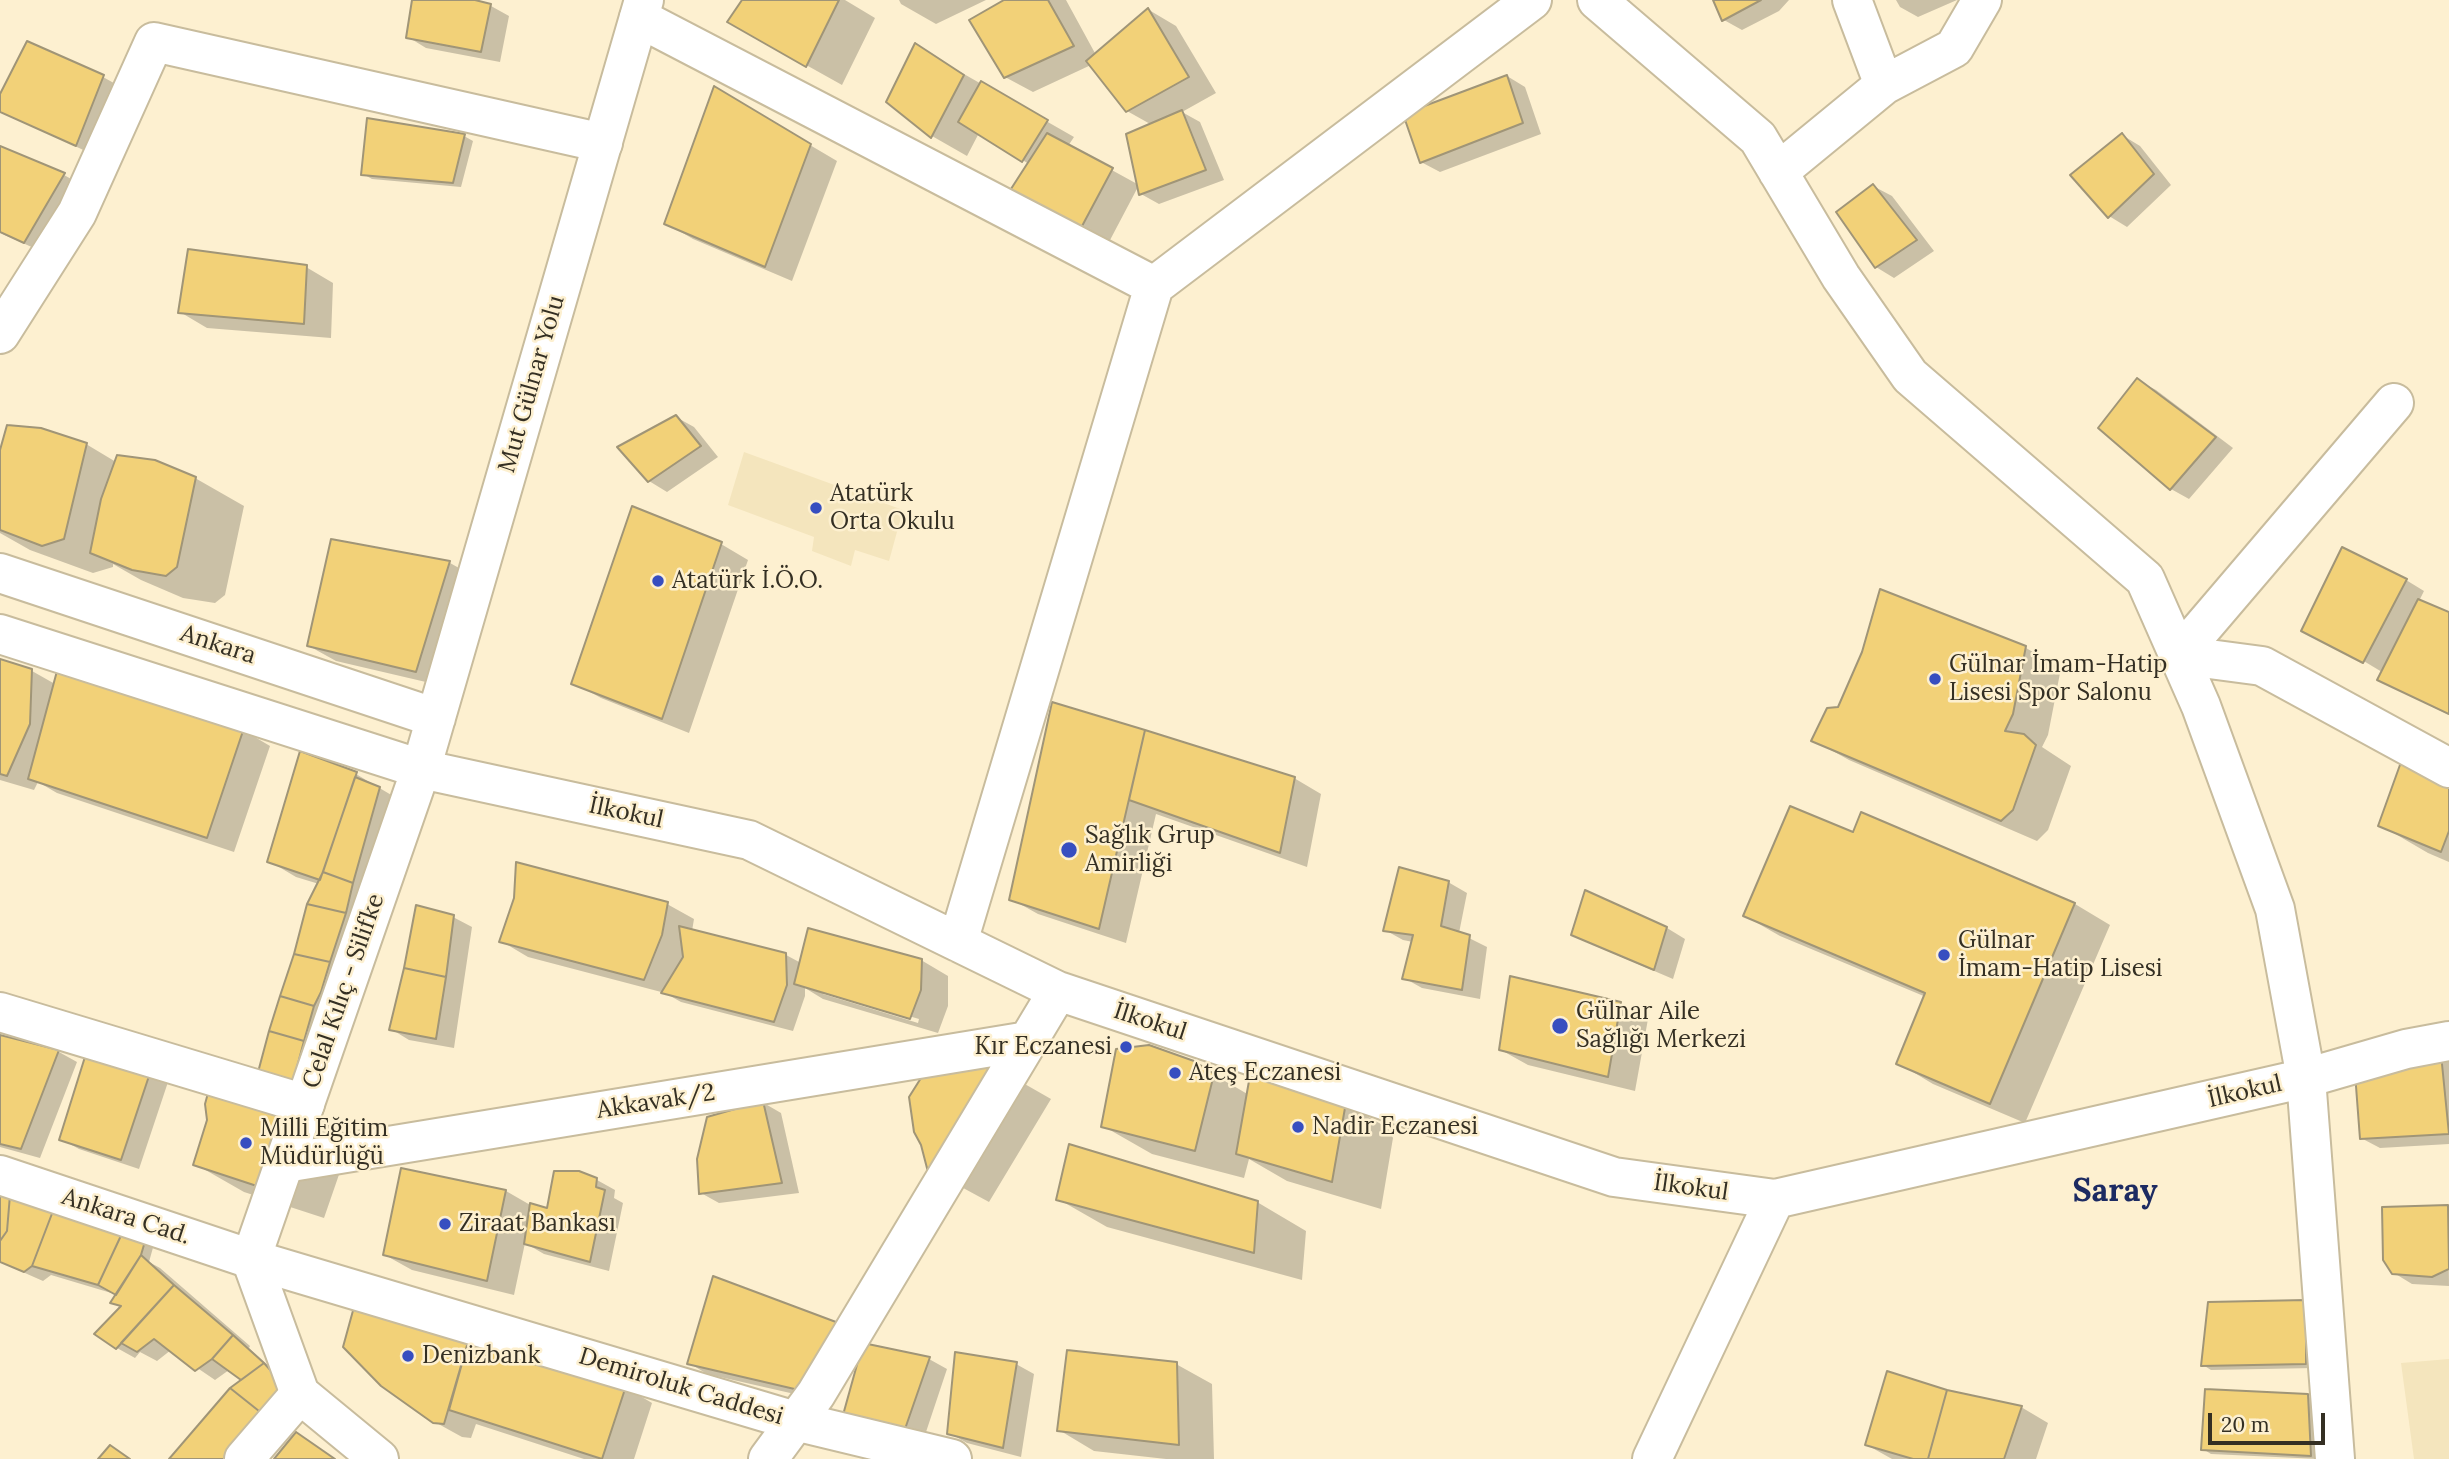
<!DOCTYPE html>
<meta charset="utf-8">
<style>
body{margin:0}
#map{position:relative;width:2449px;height:1459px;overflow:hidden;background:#fdf0d0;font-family:Lora,serif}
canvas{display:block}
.scale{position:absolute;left:2208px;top:1413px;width:117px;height:32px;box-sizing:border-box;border:4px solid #342f23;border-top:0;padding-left:9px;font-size:21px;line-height:24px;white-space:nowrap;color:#342f23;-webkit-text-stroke:5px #fdf0d0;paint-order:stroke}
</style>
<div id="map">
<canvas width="2449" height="1459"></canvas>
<div class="scale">20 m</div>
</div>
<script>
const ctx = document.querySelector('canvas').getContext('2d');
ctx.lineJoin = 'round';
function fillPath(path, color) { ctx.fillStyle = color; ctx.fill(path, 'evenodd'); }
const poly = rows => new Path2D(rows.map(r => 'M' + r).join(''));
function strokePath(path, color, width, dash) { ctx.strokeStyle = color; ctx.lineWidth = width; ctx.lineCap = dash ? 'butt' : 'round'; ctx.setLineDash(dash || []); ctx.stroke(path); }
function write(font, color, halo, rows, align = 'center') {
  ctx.font = font + ' Lora,serif'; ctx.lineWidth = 5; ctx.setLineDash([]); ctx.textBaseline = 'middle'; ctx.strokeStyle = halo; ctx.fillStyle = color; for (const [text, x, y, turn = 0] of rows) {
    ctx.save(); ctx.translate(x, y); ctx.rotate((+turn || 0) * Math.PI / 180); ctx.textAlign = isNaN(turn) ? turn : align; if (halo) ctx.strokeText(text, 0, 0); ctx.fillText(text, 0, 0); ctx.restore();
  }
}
const built = poly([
 [744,452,903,510,889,561,855,550,851,566,812,551,814,537,728,505],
 [2449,1359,2449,1459,2414,1459,2401,1363]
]);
const shadow = poly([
 [414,0,468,0,491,6,509,16,500,62,426,48,408,37],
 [744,0,845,0,875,18,842,85,765,42],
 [899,0,986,0,936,24,901,4],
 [1008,0,1066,0,1096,55,1149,10,1176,26,1216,93,1182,112,1200,122,1224,180,1159,204,1141,194,1152,125,1127,111,1091,65,1033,92,1005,77],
 [1715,0,1789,0,1779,11,1742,30,1724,20],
 [1896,0,1957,0,1918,17,1900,7],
 [915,46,1074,137,1068,146,1139,185,1109,242,1039,207,1029,164,979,133,967,156,932,136,888,101],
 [1507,76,1525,87,1541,134,1440,172,1421,162],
 [103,77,121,87,94,155,0,111,0,98],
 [715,89,837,161,792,281,693,239,666,223],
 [2122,135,2140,146,2171,185,2127,227,2109,216],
 [464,136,473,141,461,187,372,179,363,174],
 [0,148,64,175,82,185,43,252,0,233],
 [1873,186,1892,196,1934,251,1894,278,1876,267],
 [306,267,333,283,331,338,207,328,180,312],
 [2137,380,2156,390,2233,448,2189,499,2171,489],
 [676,417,694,427,718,457,667,492,649,481],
 [86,444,116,462,195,478,244,506,225,595,215,603,183,598,141,580,113,564,113,567,93,573,30,550,0,533,0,456],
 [333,541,450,563,477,578,443,686,336,661,309,646],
 [721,544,748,560,689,733,601,698,574,683],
 [2406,580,2424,591,2419,601,2449,614,2449,715,2379,680,2382,672,2357,657],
 [1881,591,2026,648,2061,668,2048,735,2042,747,2071,766,2048,830,2037,841,1849,760,1813,740,1839,709,1863,652],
 [0,661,32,671,55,684,243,730,270,746,234,852,57,793,38,782,34,790,0,780],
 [1053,705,1294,778,1321,794,1307,867,1156,814,1126,943,1038,914,1011,899],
 [356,774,398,799,301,1090,268,1080,319,884,296,877,269,861],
 [2449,778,2449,862,2428,853,2380,825],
 [1862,815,2075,904,2110,925,2025,1123,1933,1084,1898,1063,1926,997,1780,936,1745,916,1854,834],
 [1448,882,1467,893,1459,933,1487,947,1480,999,1422,988,1404,978,1413,942,1403,940,1385,930],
 [1586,893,1667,928,1685,939,1673,979,1591,944,1573,934],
 [667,904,694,919,692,931,786,955,801,963,921,960,948,976,948,1006,938,1033,823,999,805,988,805,996,793,1031,681,1002,665,993,528,957,501,941],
 [823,991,919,1019,918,1023,823,994],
 [453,917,472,927,454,1048,409,1040,391,1029],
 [1620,1003,1648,1019,1635,1091,1528,1065,1501,1050],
 [0,1036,59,1052,77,1062,40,1158,0,1147],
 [90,1046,170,1076,139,1169,79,1149,61,1139],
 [2440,1056,2449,1061,2449,1144,2380,1148,2361,1138],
 [1193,1062,1249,1095,1338,1100,1388,1128,1393,1138,1381,1209,1287,1181,1249,1159,1244,1178,1152,1154,1103,1126],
 [1002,1071,1051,1099,989,1202,930,1170],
 [762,1102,781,1113,799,1193,719,1203,701,1193],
 [303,1109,352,1137,324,1218,244,1192,195,1164],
 [597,1180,615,1190,614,1198,623,1203,609,1271,544,1254,525,1243,514,1295,412,1270,385,1255,506,1191,532,1206,548,1210],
 [0,1192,154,1244,149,1262,160,1268,250,1346,249,1348,273,1370,296,1397,171,1459,244,1380,229,1370,215,1380,171,1350,157,1361,140,1352,135,1358,117,1348,122,1307,113,1302,118,1295,51,1275,43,1281,0,1262],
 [1058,1199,1257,1202,1306,1231,1302,1280,1107,1227],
 [2448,1206,2449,1286,2412,1284,2394,1273],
 [358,1298,625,1387,652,1403,634,1459,584,1459,476,1424,471,1438,462,1437,433,1421],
 [2306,1302,2314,1368,2211,1370,2203,1365],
 [861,1337,834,1403,707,1374,689,1363],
 [929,1359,947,1369,924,1438,863,1424],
 [1016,1364,1034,1374,1021,1457,967,1443,949,1433],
 [1176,1364,1212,1384,1214,1459,1166,1459,1094,1451,1059,1430],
 [1947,1392,2021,1407,2048,1423,2036,1459,1892,1459,1867,1445],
 [2307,1396,2316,1401,2319,1459,2211,1454,2203,1449]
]);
const building = poly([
 [412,0,475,0,491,4,481,52,406,38,412,0],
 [742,0,839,0,806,67,727,22,742,0],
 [1004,0,1048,0,1074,46,1004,78,969,20,1004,0],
 [1713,0,1761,0,1722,21,1713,0],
 [1148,8,1189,77,1126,112,1086,61,1148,8],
 [27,41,104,75,76,146,0,112,0,94,27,41],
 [915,43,964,75,931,138,886,102,915,43],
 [1507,75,1523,123,1420,163,1403,114,1507,75],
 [981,81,1048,120,1022,162,958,122,981,81],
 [714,86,811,144,765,267,664,224,714,86],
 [1182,110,1206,170,1139,195,1126,134,1182,110],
 [367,118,465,134,453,183,361,175,367,118],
 [1047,133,1113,168,1081,228,1009,192,1047,133],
 [2122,133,2154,174,2108,218,2070,175,2122,133],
 [0,146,65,173,24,243,0,232,0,146],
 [1873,184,1917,240,1875,268,1836,212,1873,184],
 [188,249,307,265,304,324,178,313,188,249],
 [2137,378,2216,437,2170,490,2098,428,2137,378],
 [676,415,701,446,648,482,617,447,676,415],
 [7,425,41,428,87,443,64,539,42,546,0,530,0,450,7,425],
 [117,455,155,460,196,477,177,567,166,576,132,570,90,553,101,499,117,455],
 [632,506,722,542,662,719,571,684,632,506],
 [331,539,450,561,416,672,307,646,331,539],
 [2342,547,2407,579,2363,663,2301,631,2342,547],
 [1880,589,2026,646,2013,714,2005,731,2024,734,2036,745,2013,810,2001,821,1811,741,1827,708,1838,707,1862,652,1880,589],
 [2418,599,2449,612,2449,714,2377,680,2418,599],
 [0,659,32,669,30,724,7,776,0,774,0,659],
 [57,671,244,728,207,838,28,779,57,671],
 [1052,702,1145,730,1099,929,1009,900,1052,702],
 [1145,730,1295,777,1280,853,1129,800,1145,730],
 [300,751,357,772,320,880,267,862,300,751],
 [2405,751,2449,776,2449,831,2441,852,2378,826,2405,751],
 [355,777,380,787,353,883,323,872,355,777],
 [1790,806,1853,832,1861,812,2075,903,1990,1104,1896,1064,1925,993,1743,916,1790,806],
 [516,862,668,902,662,935,644,980,499,942,514,898,516,862],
 [1399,867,1449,881,1441,926,1470,935,1462,990,1402,979,1413,935,1383,931,1399,867],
 [323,872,353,883,346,913,307,904,323,872],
 [1585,890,1667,927,1654,970,1571,935,1585,890],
 [307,904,346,913,330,962,294,954,307,904],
 [416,905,454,915,446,977,404,968,416,905],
 [679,926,786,953,787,985,774,1022,661,993,683,957,679,926],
 [808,928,922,959,921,990,910,1019,794,984,808,928],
 [294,954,330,962,321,992,314,1006,280,996,294,954],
 [404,968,446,977,436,1039,389,1030,404,968],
 [1510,976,1621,1002,1608,1077,1499,1050,1510,976],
 [280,996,314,1006,304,1041,269,1031,280,996],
 [269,1031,304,1041,292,1086,257,1076,269,1031],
 [0,1035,59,1050,21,1149,0,1144,0,1035],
 [89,1044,153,1064,121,1160,59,1140,89,1044],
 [1149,1045,1194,1061,1214,1074,1195,1151,1101,1127,1116,1049,1149,1045],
 [2441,1054,2449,1134,2360,1139,2355,1073,2441,1054],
 [980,1058,1003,1069,928,1172,921,1145,914,1132,909,1097,921,1078,980,1058],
 [1276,1077,1339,1098,1345,1108,1332,1182,1236,1154,1249,1081,1276,1077],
 [211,1082,304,1107,275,1192,193,1165,207,1120,205,1104,211,1082],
 [763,1101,782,1183,699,1194,697,1159,707,1117,763,1101],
 [1069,1144,1258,1201,1254,1253,1056,1200,1069,1144],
 [401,1168,506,1190,487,1281,383,1255,401,1168],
 [554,1171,579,1171,597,1178,596,1187,605,1190,590,1262,524,1244,530,1203,547,1208,554,1171],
 [0,1190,10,1195,7,1231,0,1241,0,1190],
 [10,1195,53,1211,32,1266,24,1272,0,1262,0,1241,7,1231,10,1195],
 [2448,1205,2449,1269,2432,1277,2392,1274,2383,1260,2382,1207,2448,1205],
 [53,1211,125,1227,98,1285,32,1266,53,1211],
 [125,1227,146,1238,141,1255,116,1295,98,1285,125,1227],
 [141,1255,174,1285,116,1349,94,1334,121,1306,110,1303,141,1255],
 [713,1276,844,1325,816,1394,687,1364,713,1276],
 [174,1285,233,1335,212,1359,195,1371,154,1339,137,1352,121,1343,174,1285],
 [357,1296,470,1335,444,1424,433,1423,381,1386,343,1347,357,1296],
 [2306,1300,2306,1364,2201,1366,2208,1302,2306,1300],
 [233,1335,264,1363,241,1380,212,1359,233,1335],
 [470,1335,626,1386,602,1459,449,1410,470,1335],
 [863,1343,930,1357,905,1429,843,1415,863,1343],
 [1067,1350,1177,1362,1179,1445,1057,1431,1067,1350],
 [955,1352,1017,1362,1003,1448,947,1434,955,1352],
 [264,1363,289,1391,269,1419,230,1388,264,1363],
 [1887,1371,1947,1390,1928,1459,1913,1459,1865,1445,1887,1371],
 [230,1388,269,1419,236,1459,169,1459,230,1388],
 [2205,1389,2308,1394,2311,1456,2201,1450,2205,1389],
 [1947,1390,2022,1406,2004,1459,1928,1459,1947,1390],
 [296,1432,335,1459,274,1459,296,1432],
 [110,1445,130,1459,98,1459,110,1445]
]);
const street = poly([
 [1597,0,1758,138,1841,277,1910,376,2145,579,2201,706,2275,909,2306,1078,2335,1459],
 [1852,0,1884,85],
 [639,18,1154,286],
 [1778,172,1884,85,1954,48,1982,0],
 [0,334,77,213,154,42,603,143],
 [2179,655,2394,403],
 [2179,655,2262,666,2449,768],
 [421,769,749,840,1058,991,1614,1177,1775,1199,2306,1078,2406,1049,2449,1041],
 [958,942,1154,286,1532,0],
 [0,1012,305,1104],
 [285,1163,1028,1041],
 [0,1175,251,1259,795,1421,952,1459],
 [244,1459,300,1394],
 [768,1459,816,1394,1058,991],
 [1652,1459,1775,1199]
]);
const secondary = poly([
 [0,573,436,718],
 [0,634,421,769],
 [379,1459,300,1394,251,1259,421,769,644,0]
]);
const markers = [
 [816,508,7,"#374ec0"],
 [658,581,7,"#374ec0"],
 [1935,679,7,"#374ec0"],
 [1069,850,9,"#374ec0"],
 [1944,955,7,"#374ec0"],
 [1560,1026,9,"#374ec0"],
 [1126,1047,7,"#374ec0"],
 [1175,1073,7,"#374ec0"],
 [1298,1127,7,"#374ec0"],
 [246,1143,7,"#374ec0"],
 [445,1224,7,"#374ec0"],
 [408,1356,7,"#374ec0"]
];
const streetNames = [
 ["Mut Gülnar Yolu",532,384,-74],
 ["Ankara",218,645,18],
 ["İlkokul",626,813,12],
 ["Celal Kılıç - Silifke",344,991,-71],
 ["İlkokul",1150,1022,18],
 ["İlkokul",2245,1092,-13],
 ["Akkavak/2",656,1102,-9],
 ["İlkokul",1691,1188,8],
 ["Ankara Cad.",126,1217,18],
 ["Demiroluk Caddesi",681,1387,17]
];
const poiNames = [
 ["Atatürk",830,494],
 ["Orta Okulu",830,522],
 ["Atatürk İ.Ö.O.",672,581],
 ["Gülnar İmam-Hatip",1949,665],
 ["Lisesi Spor Salonu",1949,693],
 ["Sağlık Grup",1085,836],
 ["Amirliği",1085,864],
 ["Gülnar",1958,941],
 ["İmam-Hatip Lisesi",1958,969],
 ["Gülnar Aile",1576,1012],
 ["Sağlığı Merkezi",1576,1040],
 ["Kır Eczanesi",1112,1047,"right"],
 ["Ateş Eczanesi",1189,1073],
 ["Nadir Eczanesi",1312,1127],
 ["Milli Eğitim",260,1129],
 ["Müdürlüğü",260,1157],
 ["Ziraat Bankası",459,1224],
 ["Denizbank",422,1356]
];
const districtNames = [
 ["Saray",2115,1192]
];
fillPath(built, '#f4e5bd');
fillPath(shadow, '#0003');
fillPath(building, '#f2d178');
strokePath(building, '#a09577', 2);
strokePath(street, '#c8bc9d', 42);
strokePath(secondary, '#c8bc9d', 42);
strokePath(street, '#fff', 38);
strokePath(secondary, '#fff', 38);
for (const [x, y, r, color] of markers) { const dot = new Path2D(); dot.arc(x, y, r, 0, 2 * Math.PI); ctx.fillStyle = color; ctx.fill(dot); strokePath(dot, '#fdf0d0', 2.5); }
write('24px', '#342f23', '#fdf0d0', streetNames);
write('24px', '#342f23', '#fdf0d0', poiNames, 'left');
write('bold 32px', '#1d2b62', '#fdf0d0', districtNames);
</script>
